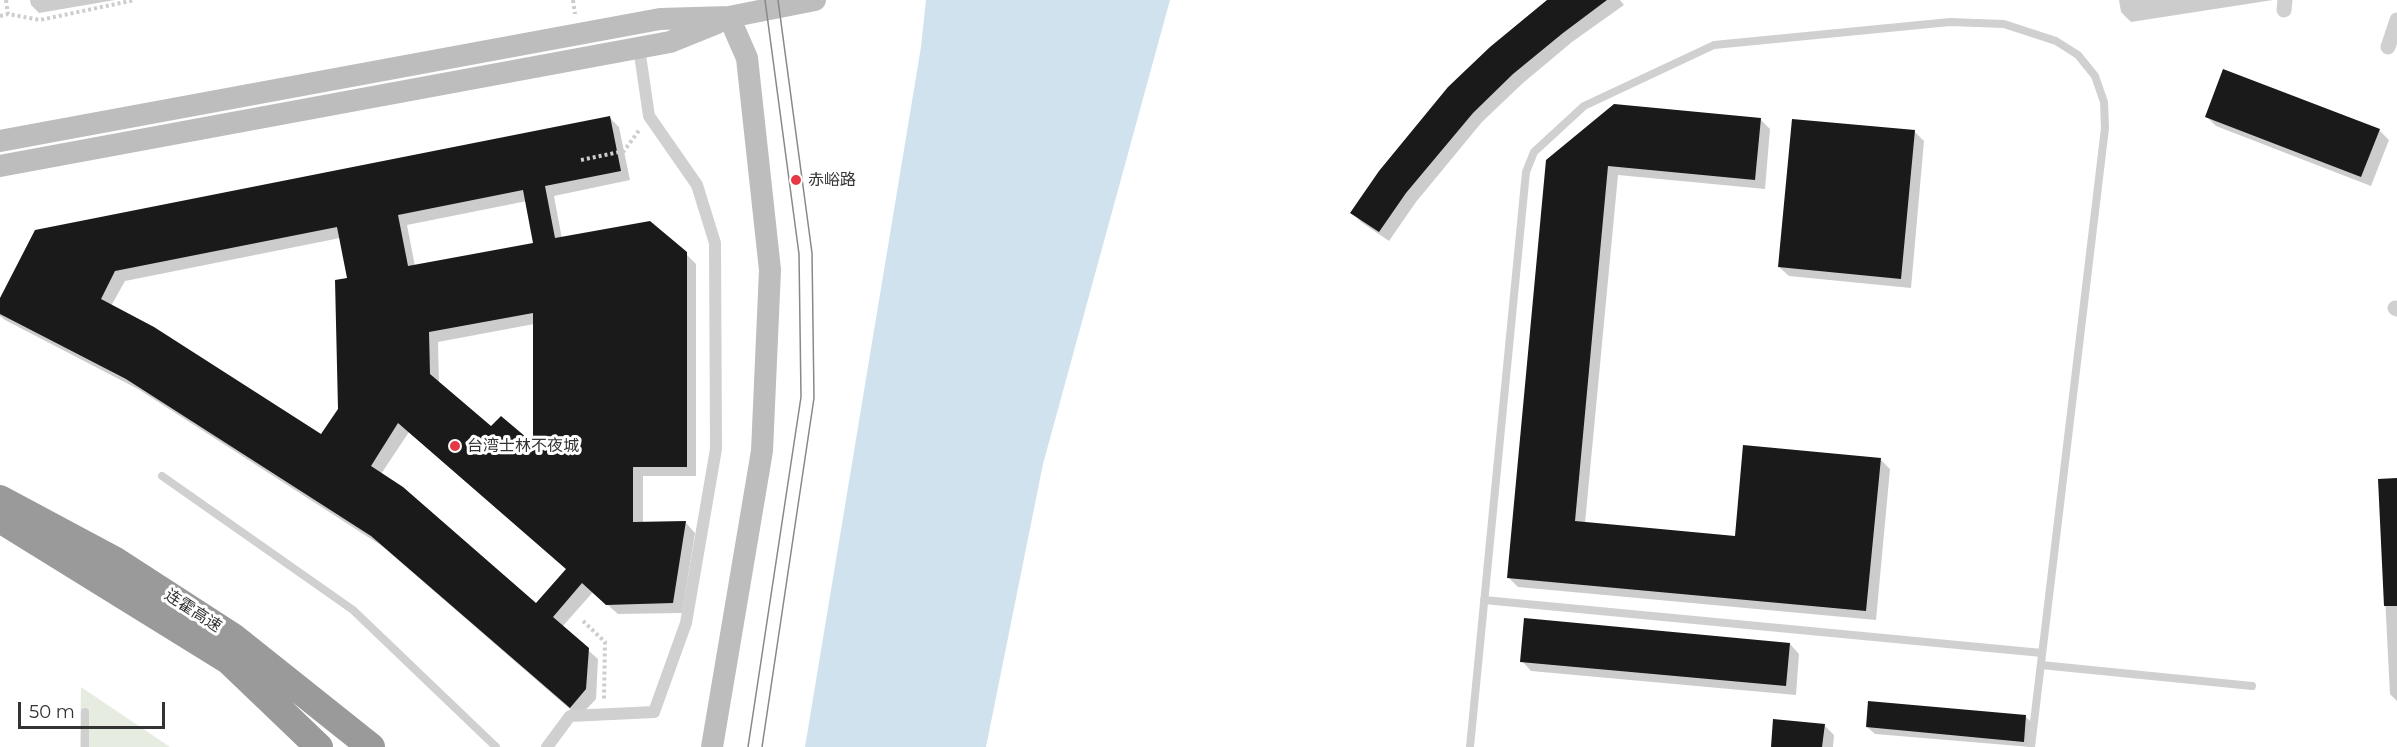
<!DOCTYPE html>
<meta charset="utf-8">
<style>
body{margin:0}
#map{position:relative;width:2397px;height:747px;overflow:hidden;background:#fff;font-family:Montserrat,sans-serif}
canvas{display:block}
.scale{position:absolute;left:18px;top:702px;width:147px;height:27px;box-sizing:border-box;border:3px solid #333;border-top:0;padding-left:8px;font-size:18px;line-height:21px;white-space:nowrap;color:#333;-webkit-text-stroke:4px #fff;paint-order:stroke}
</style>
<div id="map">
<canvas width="2397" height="747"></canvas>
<div class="scale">50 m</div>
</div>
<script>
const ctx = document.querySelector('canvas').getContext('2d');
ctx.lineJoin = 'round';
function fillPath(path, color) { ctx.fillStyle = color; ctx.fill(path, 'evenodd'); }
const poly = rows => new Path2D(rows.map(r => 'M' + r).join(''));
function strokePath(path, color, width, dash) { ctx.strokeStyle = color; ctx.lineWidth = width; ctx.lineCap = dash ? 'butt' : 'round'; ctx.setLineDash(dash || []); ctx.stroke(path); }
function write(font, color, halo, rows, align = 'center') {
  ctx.font = font + ' Montserrat,"Noto Sans SC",sans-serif'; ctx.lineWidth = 6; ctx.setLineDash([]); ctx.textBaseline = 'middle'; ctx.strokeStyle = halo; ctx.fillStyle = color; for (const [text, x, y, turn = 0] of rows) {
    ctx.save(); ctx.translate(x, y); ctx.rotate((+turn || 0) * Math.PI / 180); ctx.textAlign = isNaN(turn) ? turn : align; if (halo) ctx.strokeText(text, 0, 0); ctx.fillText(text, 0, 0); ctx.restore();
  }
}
const green = poly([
 [81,687,170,747,80,747]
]);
const water = poly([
 [926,0,1170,0,1043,464,986,747,805,747,921,47]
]);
const shadow = poly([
 [30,0,115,0,39,13,31,5],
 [1550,0,1620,0,1624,5,1572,42,1523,83,1482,122,1416,202,1389,241,1361,222,1352,212],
 [2119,0,2273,0,2131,22,2121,12],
 [2207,117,2379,130,2389,140,2371,186,2216,126],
 [610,118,619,127,630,180,554,196,562,239,686,254,696,264,696,476,643,476,643,524,686,523,695,533,682,613,618,614,593,592,562,627,598,659,596,699,579,717,382,546,138,389,5,320,0,316,0,301],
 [527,201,535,244,415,266,407,225],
 [340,238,349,279,339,409,322,436,111,306,125,281],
 [534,324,534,447,491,429,439,384,438,342],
 [409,432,567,570,537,605,381,474],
 [1760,119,1770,129,1765,189,1618,175,1585,523,1736,537,1880,459,1890,469,1876,620,1518,587,1508,577,1547,161],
 [1914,131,1924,141,1911,288,1789,276,1779,267],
 [2379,480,2397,480,2397,701,2390,694],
 [1790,644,1799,654,1796,695,1531,671,1522,661],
 [2025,716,2033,724,2031,747,1875,734,1867,727],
 [1824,725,1834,735,1833,747,1772,747]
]);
const building = poly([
 [1547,0,1607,0,1563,33,1513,74,1473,113,1406,193,1379,232,1350,213,1379,171,1448,87,1490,47],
 [2223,69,2380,129,2361,177,2205,117],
 [1614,104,1761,118,1755,180,1608,166,1575,521,1735,536,1743,445,1881,458,1866,611,1507,578,1546,160],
 [610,116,621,171,545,186,555,238,650,221,687,252,687,467,633,467,633,522,686,521,673,603,606,605,582,583,553,617,589,648,586,689,570,708,371,536,126,379,0,314,0,298,35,230],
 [523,190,533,243,408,266,398,215],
 [337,227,347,278,335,280,338,409,321,434,154,327,101,299,115,271],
 [533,313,533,443,501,416,491,426,430,374,429,332],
 [398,423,566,569,536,603,403,487,371,466],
 [1792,119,1915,130,1901,279,1778,267],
 [2397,478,2397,606,2384,606,2378,479],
 [1524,618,1790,643,1786,686,1520,662],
 [1868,701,2026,715,2024,742,1866,727],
 [1773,719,1825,724,1822,747,1771,747]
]);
const path = poly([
 [6,0,8,14],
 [573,0,575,14],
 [0,16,8,14,40,20,135,0],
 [581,160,624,151,640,129],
 [583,621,605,642,604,699]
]);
const service = poly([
 [162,476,353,610,496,747],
 [1484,600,2042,653],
 [2041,665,2252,686],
 [85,747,85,712],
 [1470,747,1526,172,1534,152,1584,106,1714,45,1950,22,2004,24,2056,41,2078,55,2095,76,2104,102,2105,128,2031,747]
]);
const pedestrian = poly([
 [547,747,570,716,654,712,686,623,716,449,715,243,697,185,649,116,639,48]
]);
const minor = poly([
 [2284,10,2285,0],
 [2388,47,2397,20],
 [2395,308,2397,309]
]);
const secondary = poly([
 [0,141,660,19,729,17,815,0],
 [0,166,670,42,717,23],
 [712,747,762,451,770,270,747,58,729,17]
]);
const motorway = poly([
 [0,499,114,560,233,637,371,747],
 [0,519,228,660,319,747]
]);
const tram = poly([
 [748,747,801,397,799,254,765,0],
 [762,747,814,398,812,253,778,0]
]);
const markers = [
 [796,180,6,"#e63946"],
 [455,446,6,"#e63946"]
];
const poiNames = [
 ["赤峪路",808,180],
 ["台湾士林不夜城",467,446]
];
const streetNames = [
 ["连霍高速",193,611,33]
];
fillPath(green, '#e6ecdf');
fillPath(water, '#cfe2ee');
fillPath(shadow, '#0003');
fillPath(building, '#1a1a1a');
strokePath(path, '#cdcdcd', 4, [3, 3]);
strokePath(service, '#d0d0d0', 8);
strokePath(pedestrian, '#d0d0d0', 12);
strokePath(minor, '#d0d0d0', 15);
strokePath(secondary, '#bdbdbd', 22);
strokePath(motorway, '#9a9a9a', 28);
strokePath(tram, '#888', 1.5);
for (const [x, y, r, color] of markers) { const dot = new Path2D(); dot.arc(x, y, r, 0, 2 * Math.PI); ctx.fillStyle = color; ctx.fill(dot); strokePath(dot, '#fff', 2); }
write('16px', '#333', '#fff', poiNames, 'left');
write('16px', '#333', '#fff', streetNames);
</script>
